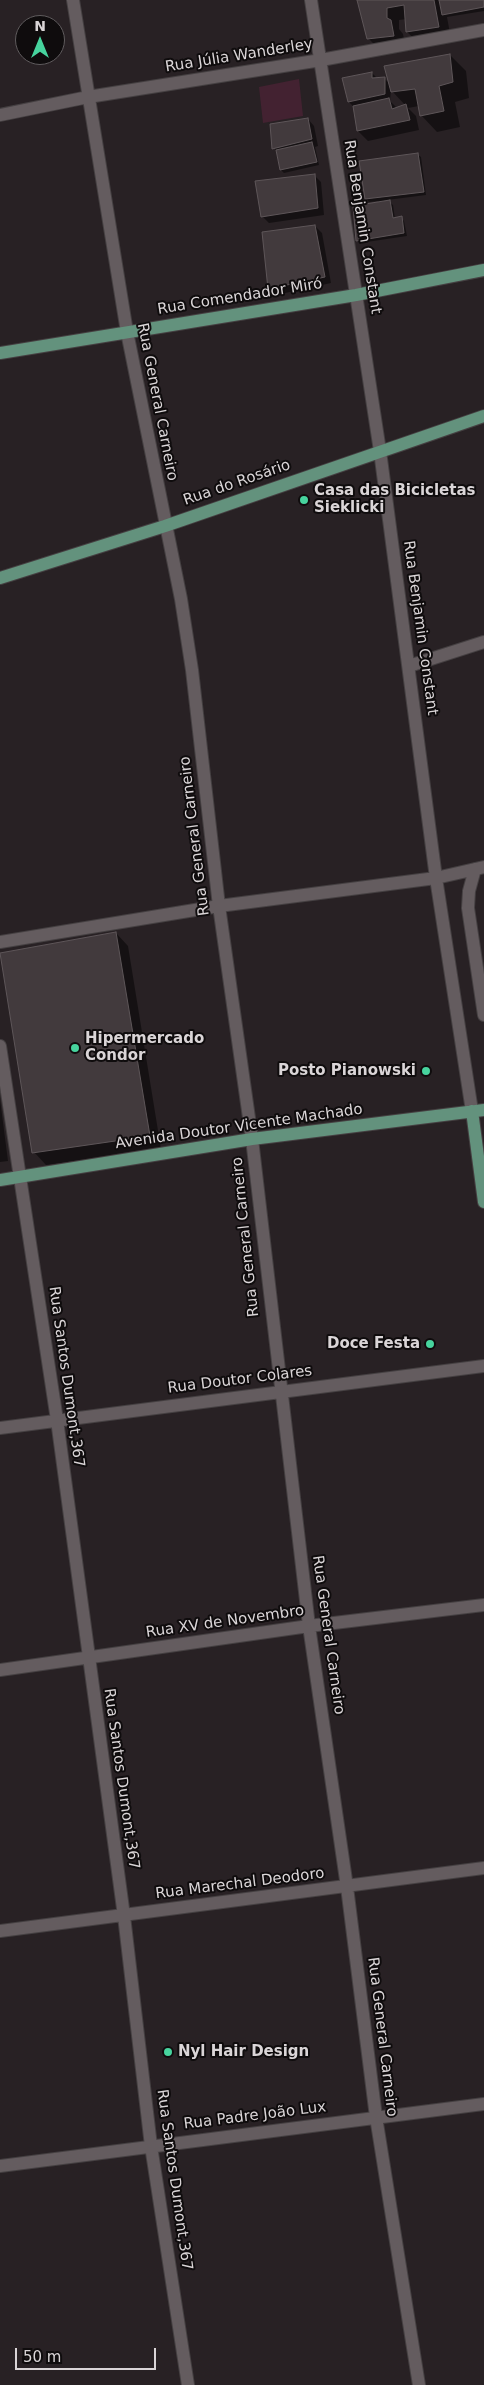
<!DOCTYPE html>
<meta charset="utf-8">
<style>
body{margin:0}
#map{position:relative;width:484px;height:2385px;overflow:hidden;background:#282124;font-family:"DejaVu Sans",sans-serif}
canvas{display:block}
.north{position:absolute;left:15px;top:15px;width:50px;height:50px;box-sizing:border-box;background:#0f0c0d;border:1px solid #605c5e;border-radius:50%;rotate:0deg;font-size:14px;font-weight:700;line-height:20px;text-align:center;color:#dad5d7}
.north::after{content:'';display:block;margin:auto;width:18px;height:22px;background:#47d49e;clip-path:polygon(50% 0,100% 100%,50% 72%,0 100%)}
.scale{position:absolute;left:15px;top:2348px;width:141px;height:22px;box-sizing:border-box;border:2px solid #dad5d7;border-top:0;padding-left:6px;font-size:15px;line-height:18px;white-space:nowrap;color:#dad5d7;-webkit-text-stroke:4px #0f0c0d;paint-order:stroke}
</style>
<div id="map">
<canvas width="484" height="2385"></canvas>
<div class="north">N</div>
<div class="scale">50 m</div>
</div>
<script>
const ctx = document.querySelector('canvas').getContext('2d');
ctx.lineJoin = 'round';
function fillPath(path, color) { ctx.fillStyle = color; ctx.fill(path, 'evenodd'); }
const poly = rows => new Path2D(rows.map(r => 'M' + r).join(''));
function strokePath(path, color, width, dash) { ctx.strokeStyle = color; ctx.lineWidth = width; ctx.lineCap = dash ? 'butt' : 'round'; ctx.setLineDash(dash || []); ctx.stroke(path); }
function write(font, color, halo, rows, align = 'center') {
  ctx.font = font + ' "DejaVu Sans",sans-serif'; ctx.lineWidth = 4; ctx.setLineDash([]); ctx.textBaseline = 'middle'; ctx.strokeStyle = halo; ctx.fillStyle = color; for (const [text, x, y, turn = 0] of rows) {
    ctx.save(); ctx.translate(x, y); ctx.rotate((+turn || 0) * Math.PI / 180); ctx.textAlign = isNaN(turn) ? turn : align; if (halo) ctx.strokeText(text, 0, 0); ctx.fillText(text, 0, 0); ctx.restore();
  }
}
const green = poly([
 [299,79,303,116,263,123,259,87]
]);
const shadow = poly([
 [358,0,484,0,484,11,447,17,451,39,420,44,407,32,407,19,399,20,399,29,403,34,406,49,381,51,368,38],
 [450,55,466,71,469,98,455,102,460,127,437,132,421,115,419,106,408,108,416,116,419,130,368,141,358,131,354,107,349,102,344,79,372,73,378,79,384,78,390,84],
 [391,90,406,106,398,109,390,101],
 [308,119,314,126,318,146,315,147,319,165,284,173,281,170,278,152,274,148],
 [417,154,421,157,426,195,387,200,393,205,395,219,401,218,404,221,407,236,360,243,357,240,378,203,378,201,369,202,366,199],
 [314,175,321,182,324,215,269,223,262,216],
 [315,226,322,233,331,283,276,295,270,288],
 [116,933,128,946,161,1149,46,1165,34,1152],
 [0,1099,8,1161,0,1162]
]);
const building = poly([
 [357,0,434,0,439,27,406,32,404,5,387,8,387,18,391,20,394,36,367,39,357,0],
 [439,0,484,0,484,7,442,15,439,0],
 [450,54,453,82,439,86,444,111,420,116,415,89,391,92,384,66,450,54],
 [372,72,372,78,385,77,385,94,348,102,342,78,372,72],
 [389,98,392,109,406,104,410,120,357,131,353,106,389,98],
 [308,118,312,139,272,149,270,124,308,118],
 [312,142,317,162,280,170,276,150,312,142],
 [418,153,424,192,365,199,359,161,418,153],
 [315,174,318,208,261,217,255,181,315,174],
 [390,200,393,218,402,216,404,233,356,241,353,206,390,200],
 [315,225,325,277,268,289,262,232,315,225],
 [116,932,150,1136,32,1153,0,953,116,932]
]);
const minor = poly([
 [73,0,127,332,181,599,192,670,219,906,252,1139,309,1626,347,1887,376,2117,419,2385],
 [311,0,380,451,436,878,472,1111],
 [0,115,88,97,321,60,484,30],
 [409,666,484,642],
 [475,869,469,891,468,908,484,1015],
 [0,942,219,906,436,878,484,867],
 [0,1046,57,1420,124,1916,151,2146,188,2385],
 [0,1428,484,1366],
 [0,1670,309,1626,484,1605],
 [0,1931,484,1868],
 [0,2166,484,2104]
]);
const major = poly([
 [0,353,356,295,484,270],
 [0,578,165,526,484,416],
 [472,1111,484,1202],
 [0,1180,252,1139,484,1110]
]);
const markers = [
 [304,500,5,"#47d49e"],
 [75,1048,5,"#47d49e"],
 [426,1071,5,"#47d49e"],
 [430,1344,5,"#47d49e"],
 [168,2052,5,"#47d49e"]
];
const streetNames = [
 ["Rua Júlia Wanderley",239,56,-9],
 ["Rua Benjamin Constant",362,227,81],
 ["Rua Comendador Miró",240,297,-9],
 ["Rua General Carneiro",157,402,79],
 ["Rua do Rosário",237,483,-19],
 ["Rua Benjamin Constant",420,628,82],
 ["Rua General Carneiro",195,836,-97],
 ["Avenida Doutor Vicente Machado",239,1127,-8],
 ["Rua General Carneiro",246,1237,-96],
 ["Rua Santos Dumont,367",66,1377,82],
 ["Rua Doutor Colares",240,1380,-7],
 ["Rua XV de Novembro",225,1622,-8],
 ["Rua General Carneiro",328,1635,82],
 ["Rua Santos Dumont,367",121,1779,82],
 ["Rua Marechal Deodoro",240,1884,-7],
 ["Rua General Carneiro",382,2037,83],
 ["Rua Padre João Lux",255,2116,-7],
 ["Rua Santos Dumont,367",174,2180,82]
];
const poiNames = [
 ["Casa das Bicicletas",314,491],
 ["Sieklicki",314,508],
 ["Hipermercado",85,1039],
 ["Condor",85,1056],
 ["Posto Pianowski",416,1071,"right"],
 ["Doce Festa",420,1344,"right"],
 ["Nyl Hair Design",178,2052]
];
fillPath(green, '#432231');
fillPath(shadow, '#0007');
fillPath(building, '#423a3d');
strokePath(building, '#5e5659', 1);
strokePath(minor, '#454042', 14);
strokePath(major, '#454042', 14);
strokePath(minor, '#645c5f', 12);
strokePath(major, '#63927d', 12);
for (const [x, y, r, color] of markers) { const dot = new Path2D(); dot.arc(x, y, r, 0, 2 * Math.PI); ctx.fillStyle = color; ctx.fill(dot); strokePath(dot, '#0f0c0d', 2); }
write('15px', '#dad5d7', '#0f0c0d', streetNames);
write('bold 15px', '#dad5d7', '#0f0c0d', poiNames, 'left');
</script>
